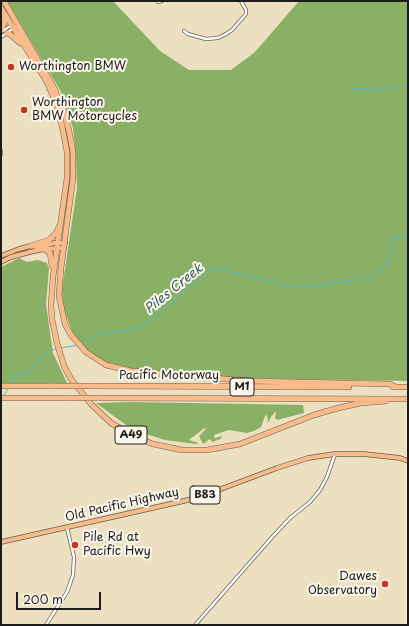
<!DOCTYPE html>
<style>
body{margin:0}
#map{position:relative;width:409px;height:626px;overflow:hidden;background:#ede0c0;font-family:"Playpen Sans",sans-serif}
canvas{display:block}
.frame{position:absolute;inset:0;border:2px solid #1c1c1c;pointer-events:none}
.scale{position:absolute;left:16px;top:592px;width:85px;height:18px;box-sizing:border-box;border:2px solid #1c1c1c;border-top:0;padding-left:5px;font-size:12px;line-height:14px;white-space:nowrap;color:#1c1c1c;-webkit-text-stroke:3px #fbf7ec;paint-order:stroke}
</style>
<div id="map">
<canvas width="409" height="626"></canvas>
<div class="frame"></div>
<div class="scale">200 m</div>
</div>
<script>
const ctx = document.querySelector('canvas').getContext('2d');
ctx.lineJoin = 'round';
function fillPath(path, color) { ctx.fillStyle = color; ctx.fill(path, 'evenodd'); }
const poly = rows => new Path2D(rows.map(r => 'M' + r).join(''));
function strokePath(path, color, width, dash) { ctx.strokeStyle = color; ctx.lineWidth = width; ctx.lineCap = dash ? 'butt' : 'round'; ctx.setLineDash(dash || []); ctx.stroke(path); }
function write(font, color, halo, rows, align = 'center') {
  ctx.font = font + ' "Playpen Sans",sans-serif'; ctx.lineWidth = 4; ctx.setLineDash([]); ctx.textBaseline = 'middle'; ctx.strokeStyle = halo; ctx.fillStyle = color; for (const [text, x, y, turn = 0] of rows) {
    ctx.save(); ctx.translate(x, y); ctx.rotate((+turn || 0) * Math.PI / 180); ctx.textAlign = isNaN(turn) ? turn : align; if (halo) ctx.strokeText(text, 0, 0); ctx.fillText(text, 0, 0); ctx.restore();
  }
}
const forest = poly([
 [7,1,113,1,160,51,189,70,231,70,255,52,299,1,408,1,408,381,239,378,132,369,107,363,87,350,73,333,63,307,62,289,77,188,76,158,73,128,61,92],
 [19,258,27,262,38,260,47,263,49,269,46,304,53,353,67,383,1,383,1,267],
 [131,402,303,405,304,413,277,420,275,418,276,411,271,417,268,423,267,415,265,416,261,427,254,431,247,433,229,430,214,435,214,437,215,438,222,436,221,439,212,442,210,439,203,444,199,436,205,430,206,427,189,440,198,443,196,444,165,440,146,434,126,425,96,403]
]);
const stream = poly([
 [352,88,380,90,408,84],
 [83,344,101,333,138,329,214,268,298,288,373,277,388,263,395,237,408,235],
 [61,348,78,345],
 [10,384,14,377,32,370,48,351,56,349],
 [4,396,8,388]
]);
const street = poly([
 [158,2,162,1],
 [184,31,188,34,206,39,218,38,226,34,232,30,246,14,246,10,241,1],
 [1,32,12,25],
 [1,37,18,25],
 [1,151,1,154],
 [46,625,67,592,73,575,74,557,67,528],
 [195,625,274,535,290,518,310,502,320,490,327,477,335,454]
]);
const primary = poly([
 [1,256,19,249,30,246,37,247,55,243,65,243],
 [1,262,11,257,30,252,44,249,64,248],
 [1,542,197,498,277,468,308,458,335,454,364,454,400,458,408,461]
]);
const highway = poly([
 [4,1,54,88,64,112,69,131,73,152,73,178,61,268,59,296,65,324,71,335,86,352,106,365,131,371,248,381,389,384,396,387],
 [1,8,47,82,56,103,62,126,67,152,67,178,53,277,51,305,52,319,57,343,64,366,71,379,91,404,111,423,140,439,153,444,182,450,207,450,240,444,314,415,338,408,361,403,386,401,388,399],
 [1,30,5,22,2,15],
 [7,33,11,35,20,43],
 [30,246,49,240,56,233,59,227],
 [44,249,50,253,52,266],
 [1,386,56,386],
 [88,386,349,387],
 [393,387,408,387],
 [1,398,72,398],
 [98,398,408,399]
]);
const highwayBridge = poly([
 [56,386,88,386],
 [72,398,98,398]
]);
const markers = [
 [11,67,4,"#c8321e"],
 [24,110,4,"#c8321e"],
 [75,545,4,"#c8321e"],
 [385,584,4,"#c8321e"]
];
const shields = [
 [242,387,24],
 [131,435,32],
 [205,495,30]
];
const shieldNames = [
 ["M1",242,387],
 ["A49",131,435],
 ["B83",205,495]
];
const poiNames = [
 ["Worthington BMW",19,67],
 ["Worthington",32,103],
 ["BMW Motorcycles",32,117],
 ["Pile Rd at",83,538],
 ["Pacific Hwy",83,552],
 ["Dawes",377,577,"right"],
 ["Observatory",377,591,"right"]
];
const streetNames = [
 ["Pacific Motorway",169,376],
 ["Old Pacific Highway",122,505,-13]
];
const waterNames = [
 ["Piles Creek",174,289,-39]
];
fillPath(forest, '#8ab066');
strokePath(stream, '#52becc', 1);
strokePath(street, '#656155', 4);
strokePath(primary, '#656155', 5.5);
strokePath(highway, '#656155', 6);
strokePath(street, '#fff', 2.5);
strokePath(primary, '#fabb8b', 4);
strokePath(highway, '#fabb8b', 5);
strokePath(highwayBridge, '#656155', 6, []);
strokePath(highwayBridge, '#fabb8b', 5);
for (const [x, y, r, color] of markers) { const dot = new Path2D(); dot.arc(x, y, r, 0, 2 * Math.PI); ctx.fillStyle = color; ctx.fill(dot); strokePath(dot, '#fbf7ec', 1.5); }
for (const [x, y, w] of shields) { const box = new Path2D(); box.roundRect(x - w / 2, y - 9, w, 18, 3); ctx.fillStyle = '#fbf7ec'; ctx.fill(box); strokePath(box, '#1c1c1c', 1); }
write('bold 11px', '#1c1c1c', null, shieldNames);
write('12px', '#1c1c1c', '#fbf7ec', poiNames, 'left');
write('12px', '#1c1c1c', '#fbf7ec', streetNames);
write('italic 13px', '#325d62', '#fbf7ec', waterNames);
</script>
